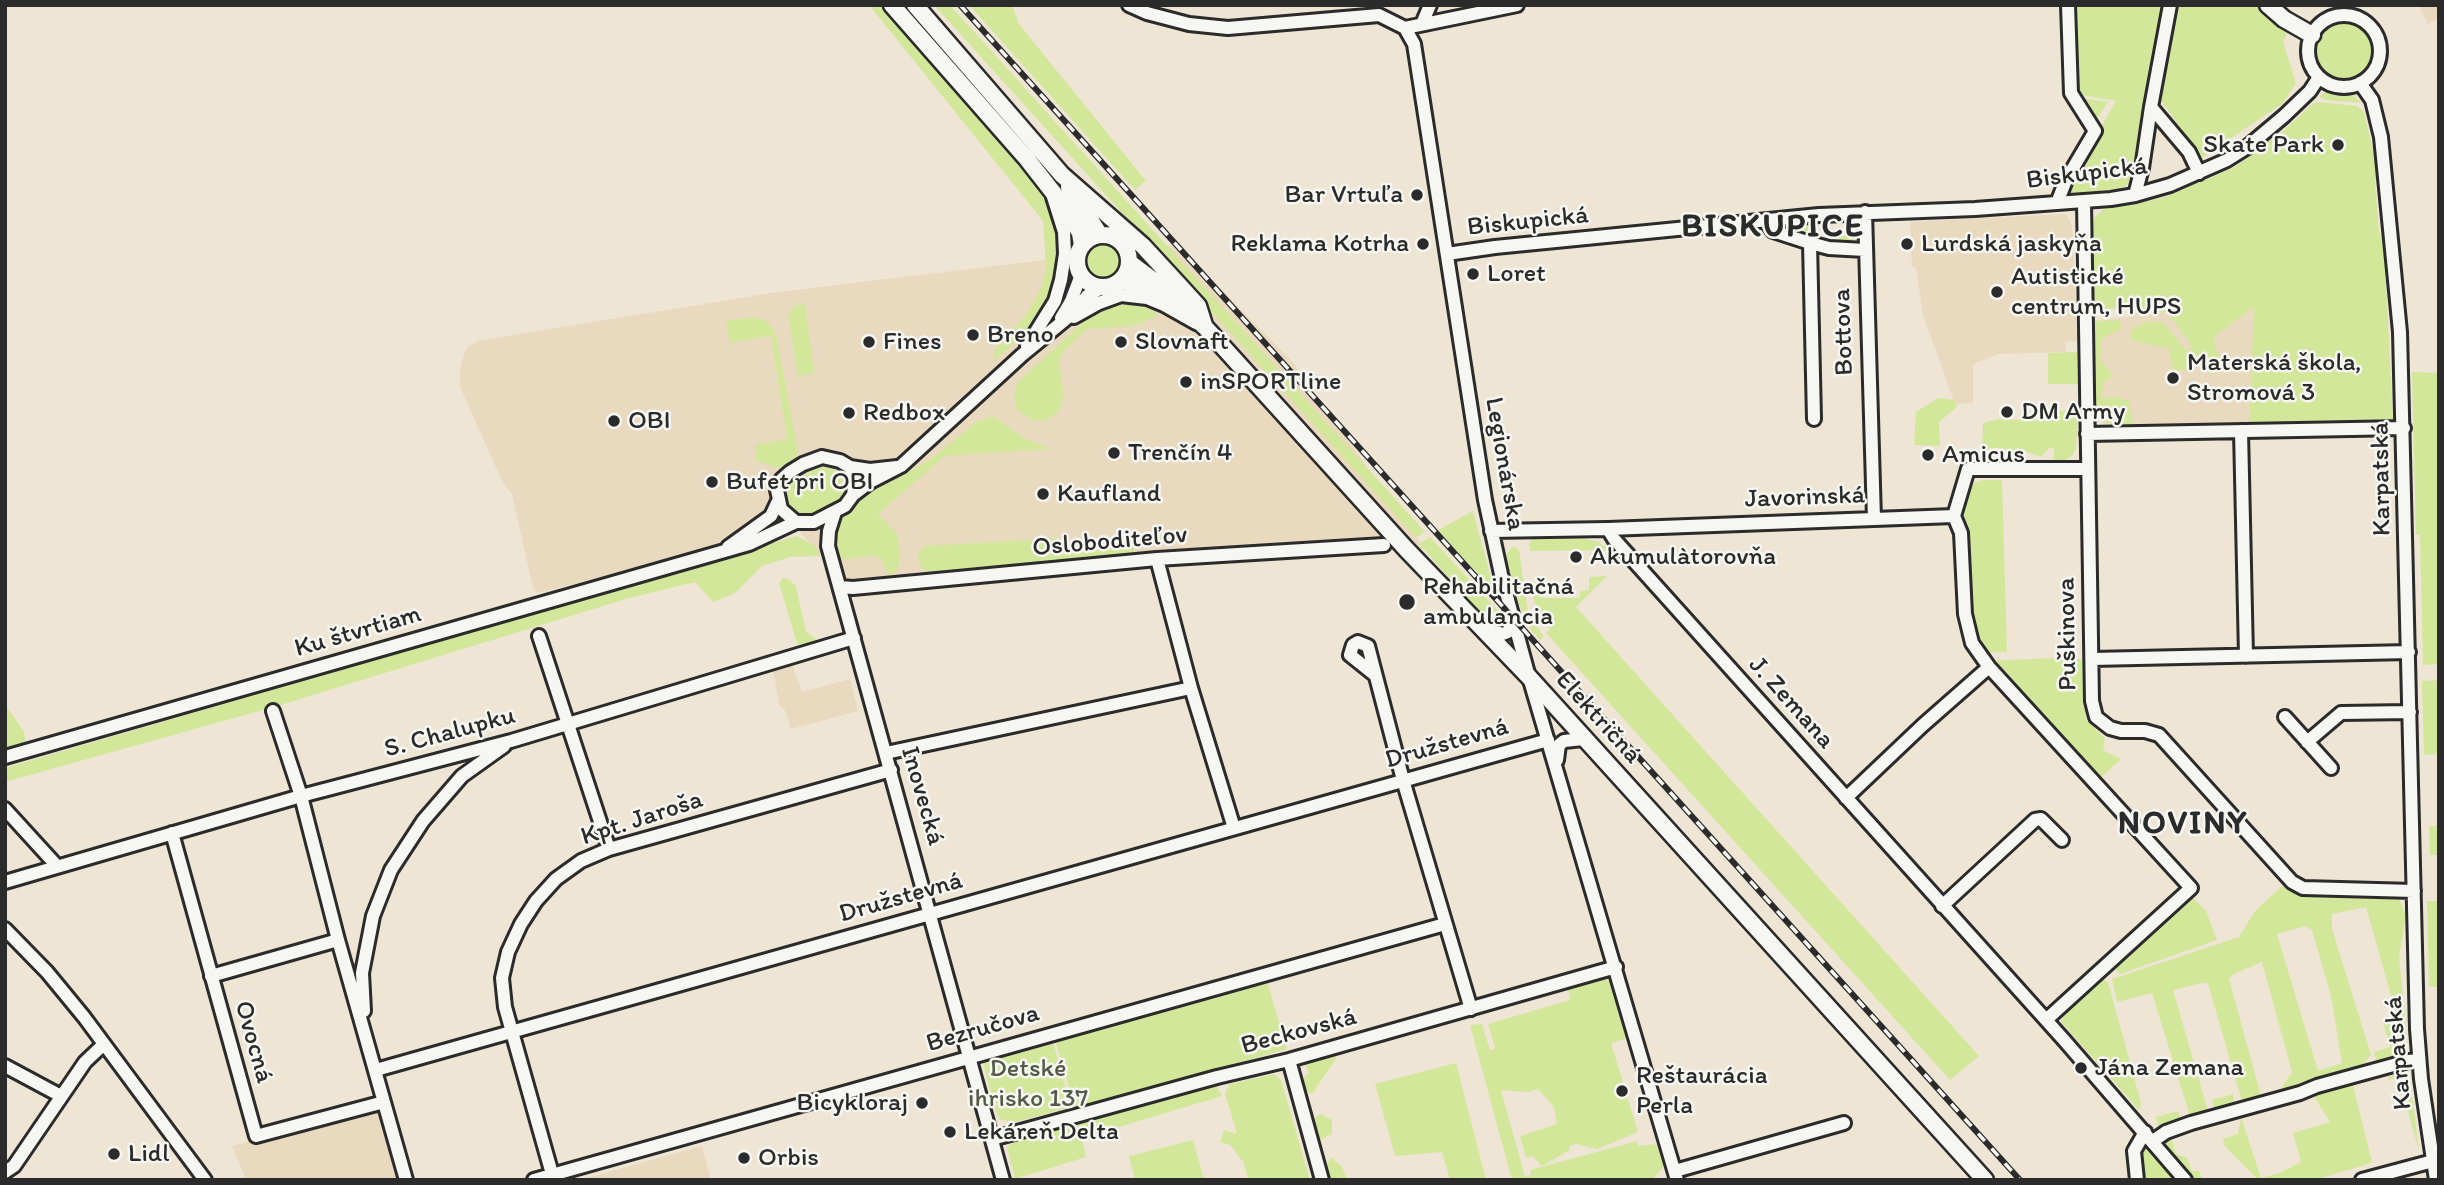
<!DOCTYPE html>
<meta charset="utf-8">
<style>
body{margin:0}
#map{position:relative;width:2444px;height:1185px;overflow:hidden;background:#eee5d4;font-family:Itim,sans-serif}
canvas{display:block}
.frame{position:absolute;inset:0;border:7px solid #2b2b2b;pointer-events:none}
</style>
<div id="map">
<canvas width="2444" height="1185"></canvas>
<div class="frame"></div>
</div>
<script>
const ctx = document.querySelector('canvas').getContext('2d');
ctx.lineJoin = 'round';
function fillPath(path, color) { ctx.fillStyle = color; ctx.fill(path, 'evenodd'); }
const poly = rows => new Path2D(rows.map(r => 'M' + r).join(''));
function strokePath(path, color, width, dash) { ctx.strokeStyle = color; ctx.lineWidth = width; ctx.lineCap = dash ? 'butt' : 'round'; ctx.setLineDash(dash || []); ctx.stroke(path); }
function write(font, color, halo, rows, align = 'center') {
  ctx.font = font + ' Itim,sans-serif'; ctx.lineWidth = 5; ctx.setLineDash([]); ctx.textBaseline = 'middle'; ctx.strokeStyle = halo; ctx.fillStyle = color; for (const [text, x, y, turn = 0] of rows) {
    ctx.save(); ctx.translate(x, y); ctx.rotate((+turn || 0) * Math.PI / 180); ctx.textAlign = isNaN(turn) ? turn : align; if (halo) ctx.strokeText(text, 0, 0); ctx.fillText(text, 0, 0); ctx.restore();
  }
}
const built = poly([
 [2419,5,2439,5,2439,17,2428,25],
 [2066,214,2072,225,2077,341,2065,342,2066,352,1998,354,1973,364,1973,403,1955,404,1923,315,1916,268,1912,266,1910,222],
 [1176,244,1293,362,1425,549,1101,568,850,590,797,528,537,593,533,588,512,494,502,481,460,387,460,368,466,349,477,341,771,293],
 [2255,306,2249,423,2109,425,2104,424,2097,418,2095,407,2094,321,2167,312,2196,350],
 [792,664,802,692,850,679,858,711,791,729,785,710,779,705,773,670],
 [379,1110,397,1180,246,1180,232,1146],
 [702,1146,711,1180,579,1180]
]);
const green = poly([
 [869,5,880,5,977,115,1039,187,1055,221,1060,251,1059,274,1047,305,1018,340,992,363,996,348,1026,315,1042,286,1046,268,1043,221],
 [901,5,907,5,1047,164,1093,232,1085,235],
 [934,5,950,5,1425,532,1416,538],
 [969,5,1012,5,1019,24,1146,181,1135,190],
 [2071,5,2163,5,2133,176,2126,186,2117,189,2062,194,2116,101,2075,94],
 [2177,5,2258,5,2287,33,2283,42,2296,83,2283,103,2203,157,2199,155,2157,94],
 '2316 51a29 29 0 1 1 58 0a29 29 0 1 1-58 0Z',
 [2339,91,2351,94,2362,103,2325,100,2319,96,2327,92],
 [2076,97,2108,102,2094,123],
 [2318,102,2357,106,2364,112,2378,171,2375,181,2379,232,2384,243,2393,420,2286,424,2249,423,2254,307,2214,337,2217,354,2233,369,2210,374,2206,354,2194,357,2188,351,2192,346,2167,312,2135,315,2134,307,2096,310,2093,308,2092,232,2094,218,2106,207,2120,203,2129,205,2165,197,2235,167,2282,132,2312,104],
 [1065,217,1076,243,1072,258,1074,271,1072,288,1057,308],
 [1816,223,1816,239,1829,240,1830,236,1851,236,1855,240,1860,236,1857,243,1815,242,1772,229],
 '1084 261a19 19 0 1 1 38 0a19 19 0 1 1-38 0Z',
 [805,304,814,373,798,376,788,314,796,305],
 [1127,304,1143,306,1156,313,1157,316,1134,326,1087,329,1065,350,1059,359,1064,397,1059,412,1045,421,1032,420,1017,410,1014,397,1017,383,1091,315,1107,307],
 [756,317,770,323,776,335,798,450,796,460,788,467,776,468,755,460,755,445,787,439,771,336,730,343,726,321],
 [2120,320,2121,329,2102,339,2100,359,2113,375,2104,382,2101,398,2118,397,2129,401,2133,426,2110,424,2098,415,2095,407,2094,321],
 [2145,322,2163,322,2194,360,2192,370,2173,370,2169,349,2130,340,2131,330],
 [2077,352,2078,384,2048,384,2048,353],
 [2412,372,2439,373,2439,664,2423,665,2420,535,2416,535],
 [1938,398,1955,400,1957,407,1939,422,1940,446,1914,445,1916,412],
 [2051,411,2078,411,2076,449,2072,456,2065,460,2054,460,2054,448,2049,448,2041,457,2021,450,2014,456,2002,448,1989,448,1989,455,1982,451,1983,423,1999,419,2049,421],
 [993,416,1026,439,1052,449,945,456,878,514,898,535,900,565,890,577,881,559,874,556,838,560,832,543,837,519,848,510,857,499,869,490,894,480,931,459,976,422],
 [821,467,830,467,838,473,845,487,842,495,836,503,811,515,797,516,784,505,785,489,792,481],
 [1983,480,2002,480,2007,652,1979,653,1966,624,1964,509,1966,493,1974,483],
 [1473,511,1495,593,1438,530],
 [1130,532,1135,554,942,573,926,572,919,564,918,553,925,546,1058,538,1064,543,1065,552,1125,548,1126,534],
 [797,536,815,546,820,556,790,557,762,566,735,593,713,602,695,582,626,599,277,706,5,782,5,768],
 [1430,537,1499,612,1503,625,1499,629,1493,627,1419,544],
 [1579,537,1599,542,1608,550,1530,551,1529,544,1533,538],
 [1513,546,1519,550,1528,612,1544,637,1540,640,1525,623,1508,566,1506,555],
 [1607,576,1576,607,1979,1056,1950,1080,1546,633,1550,629,1536,606,1531,591,1540,591,1541,598,1580,598,1580,591,1589,590,1589,577],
 [783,578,790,580,796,587,806,632,818,641,815,643,801,647,797,643,779,583],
 [2054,658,2081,659,2087,665,2086,720,2105,738,2103,750,2121,759,2099,779,1988,661],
 [2439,680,2439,754,2424,755,2422,681],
 [5,704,24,732,26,744,5,749],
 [2429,826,2439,826,2439,855,2430,855],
 [2282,886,2297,895,2325,898,2345,895,2399,899,2406,915,2399,958,2407,1036,2403,1038,2366,907,2332,914,2332,929,2371,1055,2354,1075,2285,1093,2282,1087,2292,1072,2262,962,2234,974,2229,979,2261,1096,2242,1102,2209,987,2207,982,2173,990,2208,1111,2190,1116,2152,993,2117,1002,2112,979,2239,937,2255,911],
 [2305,926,2312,930,2331,996,2342,1063,2318,1071,2277,934],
 [2189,894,2206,911,2217,940,2120,974,2111,965],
 [2427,901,2439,901,2439,987,2429,987],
 [1606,979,1611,982,1628,1038,1611,1043,1638,1132,1597,1149,1576,1144,1569,1146,1570,1150,1542,1166,1532,1156,1526,1158,1520,1136,1557,1124,1554,1107,1538,1089,1528,1092,1501,1090,1525,1177,1531,1175,1530,1170,1637,1141,1639,1146,1656,1144,1664,1166,1653,1179,1649,1180,1512,1180,1470,1025,1482,1024,1490,1051,1495,1048,1488,1024,1570,1000,1568,989],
 [2103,979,2108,982,2140,1099,2141,1105,2139,1110,2061,1022,2066,1012],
 [1267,981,1287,1049,1075,1109,1055,1040],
 [2383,1022,2390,1024,2401,1054,2377,1063,2374,1052,2390,1047],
 [1053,1042,1071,1107,1012,1123,1000,1119,996,1112,983,1063],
 [1329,1054,1337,1057,1312,1094,1293,1086,1309,1073,1305,1064],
 [1456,1063,1486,1180,1450,1180,1442,1152,1395,1156,1375,1084],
 [1274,1074,1281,1080,1310,1180,1248,1180,1244,1163,1230,1145,1220,1142,1224,1130,1237,1134,1225,1093,1230,1084],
 [2400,1074,2411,1087,2419,1151,2399,1078,2389,1080,2388,1077],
 [1212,1085,1217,1087,1222,1096,1082,1138,1086,1157,1015,1179,1007,1147,1016,1138],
 [2353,1085,2372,1162,2365,1165,2314,1180,2258,1180,2225,1146,2223,1139,2238,1134,2241,1117,2261,1178,2279,1173,2301,1162,2293,1133,2330,1122,2313,1095],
 [2233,1094,2235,1105,2214,1111,2212,1100],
 [2178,1111,2180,1119,2158,1126,2156,1117],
 [1320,1114,1332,1120,1332,1134,1320,1140,1309,1123],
 [2171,1137,2176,1154,2187,1158,2192,1171,2199,1171,2203,1180,2193,1180,2169,1153,2165,1143],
 [1193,1140,1204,1180,1135,1180,1129,1156],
 [2143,1145,2174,1180,2138,1180,2137,1153],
 [1331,1157,1342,1167,1348,1180,1320,1180]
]);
const minor = poly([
 [1129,5,1147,13,1189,24,1228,28,1379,15,1405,28,1414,44,1485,500,1501,574,1529,677,1677,1180],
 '2308 51a36 36 0 1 1 72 0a36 36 0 1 1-72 0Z',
 [1422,24,1430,5],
 [1405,28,1517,5],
 [2360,83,2372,100,2381,137,2400,332,2417,1029,2421,1079,2436,1180],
 [2151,107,2189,152,2199,173],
 [2135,195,2142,168,2151,107,2170,5],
 [2084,202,2092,701,2096,717,2110,728,2121,731,2145,731,2159,735,2292,882,2303,888,2414,891],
 [2057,203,2066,180,2095,131,2071,93,2068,5],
 [1865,212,1874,519],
 [1766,221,1773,231,1810,243,1829,248,1865,250],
 [1810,243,1814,419],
 [1447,254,1495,247,1819,215,1975,209,2111,199,2135,195,2170,185,2227,160,2246,148,2284,116,2310,91,2319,77],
 [1074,317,1099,303,1121,295,1147,298,1164,305,1196,323],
 [1061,318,1071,301,1081,275],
 [1027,346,1055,301,1061,280,1065,254,1064,232,1053,197],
 [2241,431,2246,656],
 [2087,434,2404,428],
 [822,457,840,461,850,467,855,479,853,495,845,506,814,522,796,522,781,509,777,490,781,480,790,472,803,464,822,457],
 [850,467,870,470,897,467],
 [853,495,870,482,901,466,1022,355,1072,314,1087,296,1101,288],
 [835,512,829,531,828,546,1003,1180],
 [1954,516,1961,533,1965,614,1972,643,1989,667,2191,888,2046,1020],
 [1608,529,1614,539,2064,1040,2185,1180],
 [1491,531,1608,529,1954,516,1968,469,2087,469],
 [728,547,771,516,778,501],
 [1157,559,1191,688,1234,828],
 [840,587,853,588,1157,559,1384,545],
 [1483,628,1503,634,1508,632,1510,627,1509,617],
 [539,636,609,849],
 [2092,659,2409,652],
 [1375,675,1350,655,1353,645,1358,642,1368,646,1403,780,1471,1009],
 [273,711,301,796,338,940,406,1180],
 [2285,717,2331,768],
 [2307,742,2341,713,2410,712],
 [886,753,1191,688],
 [5,757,749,544,796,522],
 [1557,760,1559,745,1564,741,1583,739],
 [1846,798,1923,725,1989,667],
 [5,809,57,866],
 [172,833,256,1136,384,1102],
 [5,882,301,796,511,741,854,638],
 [1942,906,2035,820,2041,819,2062,840],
 [5,929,47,972,84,1017,205,1180],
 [211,976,338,940],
 [364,1011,362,973,373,916,391,870,423,821,462,776,504,746],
 [1289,1060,1322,1180],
 [5,1066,61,1096],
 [376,1070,1548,740],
 [992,1139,1217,1077,1289,1060,1616,967],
 [2153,1141,2166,1132,2191,1123,2300,1093,2317,1086,2408,1061,2419,1060],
 [1675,1171,1844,1123],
 [5,1172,14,1166,85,1062,104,1044],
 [552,1174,505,1007,502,978,508,952,521,924,536,901,556,879,581,861,609,849,891,770],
 [534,1180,1445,924],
 [2137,1180,2134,1151,2145,1132],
 [2362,1180,2433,1161]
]);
const major = poly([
 [892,5,1027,159,1066,209,1080,233,1082,246],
 [915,5,1062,175,1143,246,1178,284,1198,306,1204,325],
 [2268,5,2284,19,2312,35],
 [1069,187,1100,235],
 '1077 261a26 26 0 1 1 52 0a26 26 0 1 1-52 0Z',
 [1130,263,1158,284,1205,327,1406,549,1529,677,1985,1180],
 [1121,281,1134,283,1163,294]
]);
const rail = poly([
 [960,5,2020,1180]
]);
const markers = [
 [2338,145,7,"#2b2b2b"],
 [1417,195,7,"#2b2b2b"],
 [1423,244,7,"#2b2b2b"],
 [1907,244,7,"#2b2b2b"],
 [1473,274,7,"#2b2b2b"],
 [1997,292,7,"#2b2b2b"],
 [973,335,7,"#2b2b2b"],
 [869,342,7,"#2b2b2b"],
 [1121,342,7,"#2b2b2b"],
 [2173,378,7,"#2b2b2b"],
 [1186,382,7,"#2b2b2b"],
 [2007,412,7,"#2b2b2b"],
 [849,413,7,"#2b2b2b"],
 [614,421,7,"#2b2b2b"],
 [1114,453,7,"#2b2b2b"],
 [1928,455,7,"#2b2b2b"],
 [712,482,7,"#2b2b2b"],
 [1043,494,7,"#2b2b2b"],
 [1576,557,7,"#2b2b2b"],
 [1407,602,9,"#2b2b2b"],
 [2081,1068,7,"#2b2b2b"],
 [1622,1091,7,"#2b2b2b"],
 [922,1103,7,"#2b2b2b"],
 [950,1132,7,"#2b2b2b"],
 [114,1154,7,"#2b2b2b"],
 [744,1158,7,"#2b2b2b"]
];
const poiNames = [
 ["Skate Park",2324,145,"right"],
 ["Bar Vrtuľa",1403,195,"right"],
 ["Reklama Kotrha",1409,244,"right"],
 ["Lurdská jaskyňa",1921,244],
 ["Loret",1487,274],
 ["Autistické",2011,277],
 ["centrum, HUPS",2011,307],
 ["Breno",987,335],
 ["Fines",883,342],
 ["Slovnaft",1135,342],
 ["Materská škola,",2187,363],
 ["Stromová 3",2187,393],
 ["inSPORTline",1200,382],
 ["DM Army",2021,412],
 ["Redbox",863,413],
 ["OBI",628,421],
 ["Trenčín 4",1128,453],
 ["Amicus",1942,455],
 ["Bufet pri OBI",726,482],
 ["Kaufland",1057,494],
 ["Akumulàtorovňa",1590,557],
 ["Rehabilitačná",1423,587],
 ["ambulancia",1423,617],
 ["Jána Zemana",2095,1068],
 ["Reštaurácia",1636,1076],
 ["Perla",1636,1106],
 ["Bicykloraj",908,1103,"right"],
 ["Lekáreň Delta",964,1132],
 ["Lidl",128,1154],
 ["Orbis",758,1158]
];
const streetNames = [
 ["Biskupická",2087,174,-7],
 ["Biskupická",1528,222,-6],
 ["Bottova",1844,332,-92],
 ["Legionárska",1504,464,80],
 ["Karpatská",2382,479,-91],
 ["Javorinská",1805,498,-2],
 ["Osloboditeľov",1110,542,-5],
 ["Ku štvrtiam",358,632,-16],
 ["Puškinova",2068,634,-91],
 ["J. Zemana",1791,703,48],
 ["Električná",1598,718,48],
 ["S. Chalupku",450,733,-15],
 ["Družstevná",1447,744,-16],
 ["Inovecká",922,796,74],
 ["Kpt. Jaroša",642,819,-18],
 ["Družstevná",901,898,-16],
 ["Bezručova",983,1029,-16],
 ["Beckovská",1299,1032,-15],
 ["Ovocná",253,1042,74],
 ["Karpatská",2399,1053,-95]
];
const parkNames = [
 ["Detské",1028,1069],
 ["ihrisko 137",1028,1099]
];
const districtNames = [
 ["BISKUPICE",1773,228],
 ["NOVINY",2183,825]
];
fillPath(built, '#e9d9bf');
fillPath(green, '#d3e79b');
strokePath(minor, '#2b2b2b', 18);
strokePath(major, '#2b2b2b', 21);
strokePath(minor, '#f6f6f2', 12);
strokePath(major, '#f6f6f2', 16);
strokePath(rail, '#2b2b2b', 6);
strokePath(rail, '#f6f6f2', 3.5, [10]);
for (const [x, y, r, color] of markers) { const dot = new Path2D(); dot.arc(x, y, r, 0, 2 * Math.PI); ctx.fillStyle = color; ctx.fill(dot); strokePath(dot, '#f6f6f2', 2.5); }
write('26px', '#2b2b2b', '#f6f6f2', poiNames, 'left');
write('26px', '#2b2b2b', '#f6f6f2', streetNames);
write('26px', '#555a47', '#f6f6f2', parkNames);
ctx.letterSpacing = '2px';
write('bold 33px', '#2b2b2b', '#f6f6f2', districtNames);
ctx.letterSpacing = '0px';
</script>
